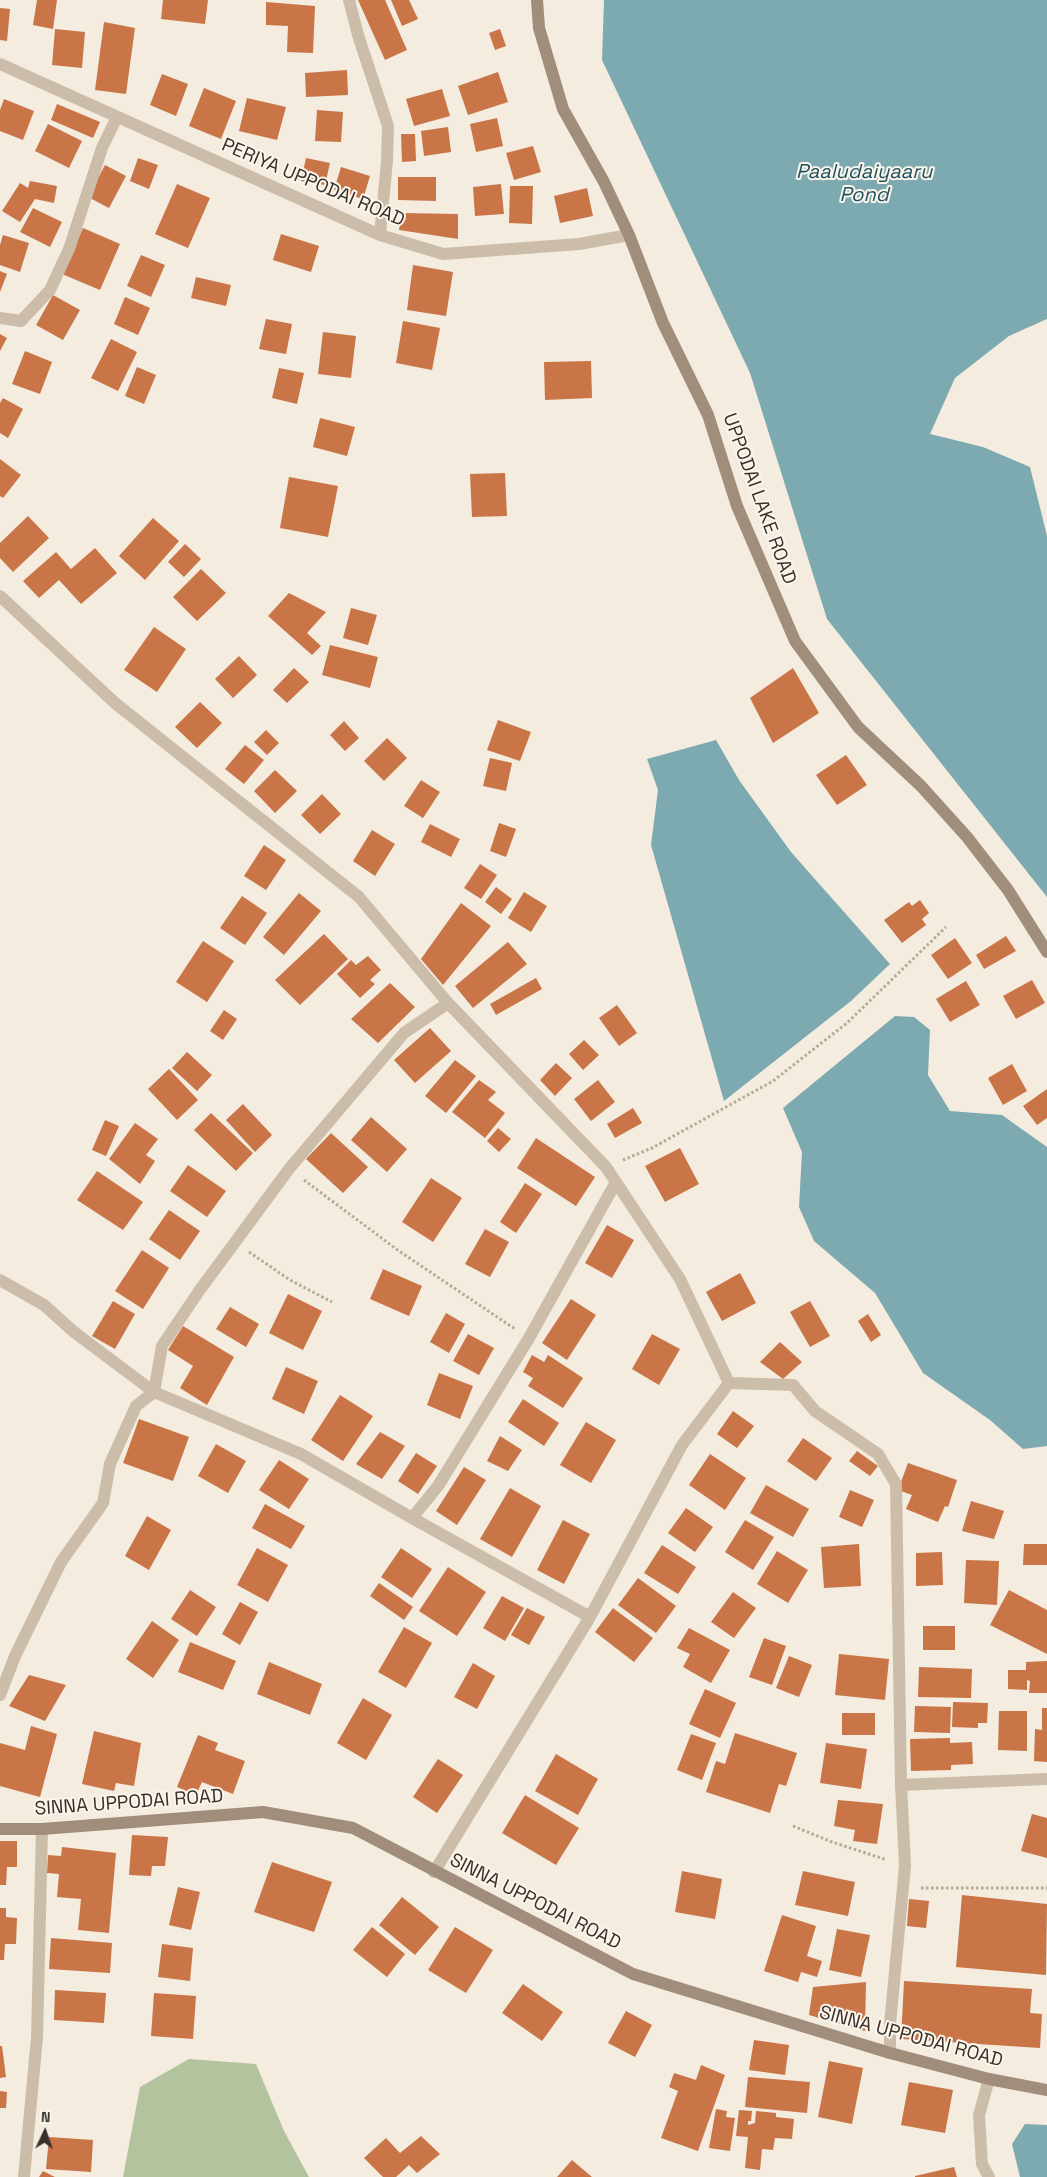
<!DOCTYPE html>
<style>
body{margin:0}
#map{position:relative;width:1047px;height:2177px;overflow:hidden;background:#f3ecdf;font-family:"Space Grotesk",sans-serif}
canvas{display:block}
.north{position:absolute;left:20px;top:2107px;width:50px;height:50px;-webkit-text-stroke:4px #fbf5ec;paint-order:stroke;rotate:3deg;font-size:14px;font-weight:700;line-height:20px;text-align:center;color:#3a302a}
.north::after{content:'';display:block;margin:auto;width:18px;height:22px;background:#3a302a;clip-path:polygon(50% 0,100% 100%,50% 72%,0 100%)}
</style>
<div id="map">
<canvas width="1047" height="2177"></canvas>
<div class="north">N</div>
</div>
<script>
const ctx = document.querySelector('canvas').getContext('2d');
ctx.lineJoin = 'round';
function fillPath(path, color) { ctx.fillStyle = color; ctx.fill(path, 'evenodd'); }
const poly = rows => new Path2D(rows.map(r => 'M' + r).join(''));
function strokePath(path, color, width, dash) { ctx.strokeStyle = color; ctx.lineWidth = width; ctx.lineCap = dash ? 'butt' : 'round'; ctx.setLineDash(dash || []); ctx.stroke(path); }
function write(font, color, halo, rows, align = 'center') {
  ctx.font = font + ' "Space Grotesk",sans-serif'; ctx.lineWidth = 4; ctx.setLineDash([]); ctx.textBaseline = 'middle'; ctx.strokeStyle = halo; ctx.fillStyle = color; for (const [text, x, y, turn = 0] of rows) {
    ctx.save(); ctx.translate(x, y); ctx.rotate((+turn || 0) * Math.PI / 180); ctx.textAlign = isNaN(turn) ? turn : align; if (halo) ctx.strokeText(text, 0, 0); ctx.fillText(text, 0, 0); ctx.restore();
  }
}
const green = poly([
 [189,2059,256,2064,284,2131,309,2177,123,2177,140,2087]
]);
const water = poly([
 [604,0,1047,0,1047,319,1009,336,955,378,930,434,983,447,1030,467,1047,536,1047,897,827,619,750,373,602,60],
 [716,740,739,780,791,852,890,964,851,1001,724,1101,651,845,658,790,647,759],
 [895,1016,914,1017,930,1030,928,1075,950,1111,1002,1115,1047,1147,1047,1446,1023,1449,990,1420,923,1373,875,1293,814,1241,799,1207,802,1152,783,1108],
 [1025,2124,1047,2125,1047,2177,1020,2177,1012,2144]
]);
const building = poly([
 [37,0,57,0,53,29,33,25],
 [163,0,208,0,205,24,161,19],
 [358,0,385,0,407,50,385,60],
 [391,0,409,0,418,19,402,26],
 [266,2,315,6,313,53,287,52,288,26,266,25],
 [0,8,10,9,7,41,0,40],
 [104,22,135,28,126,94,95,90],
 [55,29,85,32,82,68,52,65],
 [500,29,506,46,495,50,489,33],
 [347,70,348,95,306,97,305,73],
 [498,72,508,102,468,115,458,86],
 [162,74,188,84,176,116,150,105],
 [204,88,236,101,221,139,189,126],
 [442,89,450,116,414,126,406,99],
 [247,98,286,107,277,140,239,131],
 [4,99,34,111,23,140,0,131,0,110],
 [57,104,100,122,93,138,51,120],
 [317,110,343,112,341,142,315,141],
 [497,118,503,146,476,152,470,124],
 [48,124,82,141,69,168,35,151],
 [448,127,451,152,424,156,421,131],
 [401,134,415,134,416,161,402,162],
 [533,146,541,172,514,180,506,153],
 [138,158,158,165,149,189,130,181],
 [306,158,330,163,325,185,301,181],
 [105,165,126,176,109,208,88,197],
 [341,167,370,176,363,199,334,190],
 [398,177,436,177,436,201,398,200],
 [30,181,57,186,54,203,35,199,20,222,2,211,20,183,28,188],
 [177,184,210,198,188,248,155,234],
 [501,184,504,214,475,216,473,187],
 [510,186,533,186,532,224,509,223],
 [587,188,593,216,560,223,554,196],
 [33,208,62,222,50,247,20,232],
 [402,213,458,214,458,239,399,230],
 [83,228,120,244,100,290,62,274],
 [281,234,319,246,311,272,273,260],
 [3,235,29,243,20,272,0,265,0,245],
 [141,255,165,265,151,297,127,286],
 [413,265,453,272,446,316,407,310],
 [0,271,7,274,0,292],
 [196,277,231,285,226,306,191,298],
 [53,295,80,310,63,340,36,325],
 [125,297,150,308,138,335,114,324],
 [266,319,292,324,286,354,259,349],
 [403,321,440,328,432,370,396,363],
 [323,332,356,336,351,378,318,374],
 [0,334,7,338,0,351],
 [111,339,137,352,118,391,91,378],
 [25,351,52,362,40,394,12,384],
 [591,361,592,398,545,400,544,362],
 [137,367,156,375,144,404,125,396],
 [279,368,304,373,297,404,272,398],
 [3,398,23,409,8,438,0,433,0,403],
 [320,418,355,427,347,456,313,447],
 [0,459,21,475,3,498,0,496],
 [505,473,507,516,472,517,470,474],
 [289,477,338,486,328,537,280,528],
 [28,516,49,538,13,572,0,558,0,543],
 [153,518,179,541,145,580,119,556],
 [185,544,201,559,184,577,168,562],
 [95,548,117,573,81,604,59,580,39,598,23,581,56,552,71,569],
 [201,569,226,593,197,621,173,597],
 [289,593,326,612,307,633,321,646,312,655,268,616],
 [351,608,377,615,368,645,343,638],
 [154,627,186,649,157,692,124,670],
 [330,645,378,657,370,688,322,675],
 [239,656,257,675,233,698,215,679],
 [294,668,309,682,287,703,273,690],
 [793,668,819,713,773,743,750,698],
 [200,702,222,723,197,748,175,727],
 [498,720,531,732,520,761,487,750],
 [344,721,359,738,345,751,330,735],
 [266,730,279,743,267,755,254,742],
 [387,738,407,758,384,781,364,761],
 [245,745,264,760,244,784,225,769],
 [846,755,867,785,837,805,816,775],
 [490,758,512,763,506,791,483,786],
 [275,770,297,791,275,813,254,791],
 [421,780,440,792,423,818,404,806],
 [322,794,341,814,320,834,301,815],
 [499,823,516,829,506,857,490,851],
 [430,824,460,839,451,857,421,842],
 [372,830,395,844,375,876,353,861],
 [264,845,286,860,266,890,244,876],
 [480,864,497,875,481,899,464,888],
 [496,887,512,899,501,914,485,902],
 [524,892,547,906,531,932,508,918],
 [299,893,321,911,284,955,263,937],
 [242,896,267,913,245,945,220,928],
 [920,900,929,913,922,919,926,925,902,943,884,920,909,902,912,906],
 [461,903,491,926,443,985,421,959],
 [324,934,348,959,300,1005,275,980],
 [1006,936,1016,951,984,969,976,955],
 [955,938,972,963,948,979,931,955],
 [203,941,234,961,207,1002,176,982],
 [508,942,527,964,473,1008,455,986],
 [368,956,381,970,370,980,375,984,360,998,337,974,351,960,356,965],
 [536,978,542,989,496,1015,490,1004],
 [1032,980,1045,1003,1016,1019,1003,996],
 [966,981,980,1005,950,1022,936,999],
 [390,983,415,1007,378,1043,351,1019],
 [617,1005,637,1033,619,1046,599,1018],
 [224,1010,237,1019,223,1040,210,1031],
 [430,1028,451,1051,415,1083,394,1060],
 [584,1040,599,1055,583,1070,569,1054],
 [187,1052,212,1075,197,1091,172,1068],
 [455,1060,476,1076,446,1113,425,1096],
 [556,1063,572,1078,555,1096,540,1080],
 [1012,1064,1027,1091,1003,1105,988,1078],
 [169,1069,198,1100,177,1120,148,1089],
 [479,1080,496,1092,488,1100,505,1113,485,1138,452,1112],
 [598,1080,615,1102,591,1121,574,1099],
 [1047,1089,1047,1118,1037,1125,1023,1106],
 [243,1104,272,1135,255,1152,226,1120],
 [633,1108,642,1123,615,1138,607,1124],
 [211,1113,253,1153,236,1171,194,1130],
 [371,1117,407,1149,387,1172,351,1140],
 [105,1120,119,1126,106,1156,92,1150],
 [135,1123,158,1139,146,1155,155,1161,140,1184,109,1159],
 [498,1128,511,1139,499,1152,487,1141],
 [331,1133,368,1167,343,1193,306,1159],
 [536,1138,595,1177,576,1206,517,1168],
 [680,1148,699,1184,665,1202,645,1166],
 [188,1165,226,1191,207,1217,170,1191],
 [97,1171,143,1202,123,1230,77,1200],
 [431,1178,462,1198,433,1242,402,1222],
 [525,1183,542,1194,516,1233,500,1222],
 [169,1210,200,1231,180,1260,149,1239],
 [607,1225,634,1240,612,1278,585,1263],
 [485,1229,509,1242,490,1277,465,1264],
 [142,1250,169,1268,143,1309,115,1291],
 [383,1269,422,1286,409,1316,370,1299],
 [740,1273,756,1303,722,1321,706,1292],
 [288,1294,322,1311,303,1350,269,1333],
 [571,1299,596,1315,567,1360,542,1343],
 [113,1301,135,1314,115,1349,92,1336],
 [810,1301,830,1336,810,1347,790,1312],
 [230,1307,259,1324,246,1347,216,1329],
 [446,1313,465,1324,449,1353,430,1342],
 [868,1314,881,1335,871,1342,858,1321],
 [183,1326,234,1357,207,1405,180,1388,193,1366,168,1350],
 [468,1334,494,1348,479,1375,453,1361],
 [652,1334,680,1349,659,1385,632,1369],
 [780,1342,802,1362,783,1379,760,1362],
 [532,1355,544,1362,548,1355,583,1378,563,1408,528,1386,533,1378,523,1372],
 [286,1367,318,1381,304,1414,272,1399],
 [439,1373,473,1386,460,1419,427,1405],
 [340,1395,373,1416,343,1461,311,1440],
 [523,1399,559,1423,544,1446,508,1422],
 [733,1411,754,1426,737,1448,717,1434],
 [139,1419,189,1437,173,1481,123,1463],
 [586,1422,616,1440,591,1483,560,1465],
 [380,1432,405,1446,382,1479,356,1464],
 [500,1436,522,1450,508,1471,487,1461],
 [803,1438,832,1458,816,1481,787,1461],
 [216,1444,246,1461,228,1493,198,1476],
 [857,1451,878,1466,870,1476,849,1461],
 [416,1453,437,1466,418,1494,398,1481],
 [710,1454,746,1478,725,1510,689,1485],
 [279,1460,309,1479,289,1509,259,1490],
 [908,1463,957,1480,948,1507,945,1506,938,1522,906,1509,912,1495,898,1490],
 [464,1467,486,1480,457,1525,436,1511],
 [766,1485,809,1509,793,1537,750,1513],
 [510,1488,541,1506,512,1557,480,1539],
 [850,1490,874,1500,862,1527,839,1517],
 [971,1501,1004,1511,994,1539,962,1531],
 [265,1504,305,1526,291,1549,252,1528],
 [686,1508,713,1527,695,1552,668,1533],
 [147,1516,171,1530,149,1570,125,1556],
 [563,1520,590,1534,564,1584,537,1570],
 [745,1520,774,1537,753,1570,725,1552],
 [859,1544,861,1586,824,1588,821,1547],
 [1024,1544,1047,1544,1047,1565,1023,1565],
 [662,1545,696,1567,678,1594,644,1573],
 [257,1548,288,1565,268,1602,237,1585],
 [401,1548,432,1569,412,1598,381,1577],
 [777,1551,808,1570,788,1603,757,1584],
 [942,1552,943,1585,916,1586,916,1553],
 [966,1560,999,1561,997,1605,964,1603],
 [448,1567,486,1592,457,1636,419,1611],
 [638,1578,676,1606,656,1633,618,1605],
 [379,1583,413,1607,404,1620,370,1596],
 [190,1590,216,1607,197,1636,171,1619],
 [1009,1590,1047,1610,1047,1654,990,1625],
 [733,1592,756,1608,734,1638,711,1622],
 [502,1596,524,1608,505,1641,483,1628],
 [240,1602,258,1612,240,1645,222,1634],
 [527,1608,545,1617,529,1645,511,1635],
 [613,1608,653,1638,634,1662,595,1632],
 [152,1621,179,1640,153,1678,126,1659],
 [923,1626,955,1626,955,1650,923,1650],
 [404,1627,432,1643,406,1688,378,1672],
 [689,1628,730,1650,711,1683,683,1667,690,1654,677,1648],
 [764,1638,786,1646,772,1685,749,1677],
 [190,1642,236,1661,223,1690,178,1672],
 [839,1654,889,1659,885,1700,835,1695],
 [789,1656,812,1665,799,1697,776,1688],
 [1047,1661,1047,1693,1029,1693,1030,1681,1027,1680,1027,1690,1008,1689,1008,1670,1026,1670,1026,1662],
 [269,1662,322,1684,310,1715,257,1694],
 [473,1663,495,1676,477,1709,454,1697],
 [919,1667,972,1669,971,1698,918,1697],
 [29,1675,66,1685,45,1721,9,1706],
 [705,1689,736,1703,720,1738,689,1724],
 [363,1698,392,1715,366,1760,337,1743],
 [953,1702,988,1703,987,1723,978,1723,978,1728,952,1727],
 [915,1706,951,1707,950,1733,914,1732],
 [1042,1708,1047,1708,1047,1762,1034,1761,1035,1729,1042,1730],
 [999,1711,1027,1711,1027,1751,998,1750],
 [842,1713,875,1713,875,1735,842,1735],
 [31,1726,57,1734,40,1797,0,1786,0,1743,25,1750],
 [94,1731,141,1743,134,1786,116,1783,114,1791,82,1784],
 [735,1733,797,1753,786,1786,779,1784,770,1813,706,1792,716,1761,725,1764],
 [691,1734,716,1743,702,1780,677,1770],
 [198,1735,218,1743,215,1750,245,1761,233,1794,202,1782,196,1795,177,1787],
 [950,1738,950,1743,972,1742,973,1764,951,1765,951,1770,911,1771,910,1739],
 [826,1743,867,1749,861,1789,820,1783],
 [556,1754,598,1779,578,1815,535,1791],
 [438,1759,463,1775,437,1813,413,1797],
 [525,1795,579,1828,556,1865,502,1833],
 [838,1800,883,1804,877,1844,853,1841,855,1830,834,1826],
 [1032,1814,1047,1818,1047,1858,1021,1851],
 [132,1835,168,1837,165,1866,152,1866,151,1876,129,1875],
 [0,1841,17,1841,17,1867,7,1867,6,1885,0,1885],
 [62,1847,116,1853,109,1933,78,1930,81,1899,57,1897,59,1874,47,1873,48,1855,61,1856],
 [272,1862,332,1882,314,1932,254,1912],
 [682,1871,722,1879,715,1919,675,1912],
 [803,1871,855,1882,848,1916,795,1905],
 [178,1887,200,1892,191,1930,169,1925],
 [962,1895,1047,1904,1046,1975,956,1967],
 [402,1897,439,1927,415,1955,379,1925],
 [909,1899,929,1901,926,1928,907,1926],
 [0,1908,6,1908,6,1917,17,1918,16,1944,5,1944,4,1960,0,1960],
 [782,1915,816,1926,807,1956,822,1961,817,1977,801,1972,798,1982,764,1971],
 [372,1927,405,1954,387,1977,353,1950],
 [455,1927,493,1950,466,1993,428,1970],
 [837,1929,870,1935,861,1977,829,1970],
 [51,1938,112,1943,110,1973,49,1969],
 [162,1944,193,1948,190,1981,158,1977],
 [904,1981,1032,1989,1030,2013,1042,2014,1040,2048,901,2039],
 [866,1982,865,2031,809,2015,813,1987],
 [523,1984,563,2012,542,2041,502,2013],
 [55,1990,106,1993,104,2023,54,2020],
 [154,1993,196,1996,193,2039,151,2036],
 [626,2011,652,2025,635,2057,608,2043],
 [754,2040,789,2045,785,2075,749,2070],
 [0,2046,2,2046,6,2077,0,2078],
 [829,2061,863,2068,852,2124,818,2117],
 [701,2065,725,2075,698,2151,661,2138,678,2091,669,2087,674,2073,696,2080],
 [748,2077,810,2082,807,2113,745,2107],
 [909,2082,953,2090,945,2133,901,2125],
 [0,2091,7,2092,6,2108,0,2108],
 [716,2109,727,2111,726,2117,735,2118,730,2151,709,2148],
 [739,2110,752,2111,751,2121,748,2121,748,2125,755,2123,756,2111,776,2113,776,2117,794,2119,792,2139,775,2138,773,2150,762,2149,760,2170,745,2168,748,2137,736,2136],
 [421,2136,440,2154,417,2173,409,2165,396,2177,383,2177,364,2158,386,2138,400,2153],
 [49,2137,93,2140,91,2172,46,2169],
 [572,2160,592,2177,557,2177],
 [954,2167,957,2177,915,2177,915,2176],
 [43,2171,55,2177,39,2177]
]);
const path = poly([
 [623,1160,652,1148,773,1081,847,1023,946,927],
 [304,1180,399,1251,515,1329],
 [249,1252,290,1280,332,1302],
 [793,1826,832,1842,887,1860],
 [921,1888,1047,1888]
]);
const street = poly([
 [349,0,358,35,388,126,387,161,380,235],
 [0,64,380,235,443,254,579,244,629,235],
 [0,318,21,321,50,290,69,249,102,148,117,117],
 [0,596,115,703,359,897,448,1003,404,1033,289,1169,199,1291,162,1346,154,1392,136,1406,110,1464,103,1503,61,1562,15,1656,0,1695],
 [448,1003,606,1167,680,1279,729,1383],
 [0,1280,44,1305,74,1332,154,1392,301,1454,412,1518,590,1617],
 [729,1383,793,1385,815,1411,878,1454,896,1484,901,1785,905,1866,890,2024,890,2053],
 [412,1518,438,1486,529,1338,616,1182],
 [901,1785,1047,1779],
 [434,1872,590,1617,682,1445,729,1383],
 [24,2177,37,2037,42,1829],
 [989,2177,982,2164,979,2115,989,2079]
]);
const secondary = poly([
 [537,0,539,28,563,109,604,182,629,235,663,323,708,415,737,506,795,641,858,727,921,786,967,837,1008,890,1047,952],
 [0,1829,42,1829,263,1812,353,1828,633,1974,890,2053,989,2079,1047,2090]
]);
const streetNames = [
 ["PERIYA UPPODAI ROAD",313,183,23],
 ["UPPODAI LAKE ROAD",759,499,70],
 ["SINNA UPPODAI ROAD",129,1803,-4],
 ["SINNA UPPODAI ROAD",535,1902,27],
 ["SINNA UPPODAI ROAD",911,2037,15]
];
const waterNames = [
 ["Paaludaiyaaru",864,173],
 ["Pond",864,196]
];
fillPath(green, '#b3c39e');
fillPath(water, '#7daab1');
fillPath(building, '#c97548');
strokePath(path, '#b8a894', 3, [2.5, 2.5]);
strokePath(street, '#ccbdaa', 12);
strokePath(secondary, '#a08d7b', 12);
write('19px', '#3a302a', '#fbf5ec', streetNames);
write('italic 20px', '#1e525d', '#fbf5ec', waterNames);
</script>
